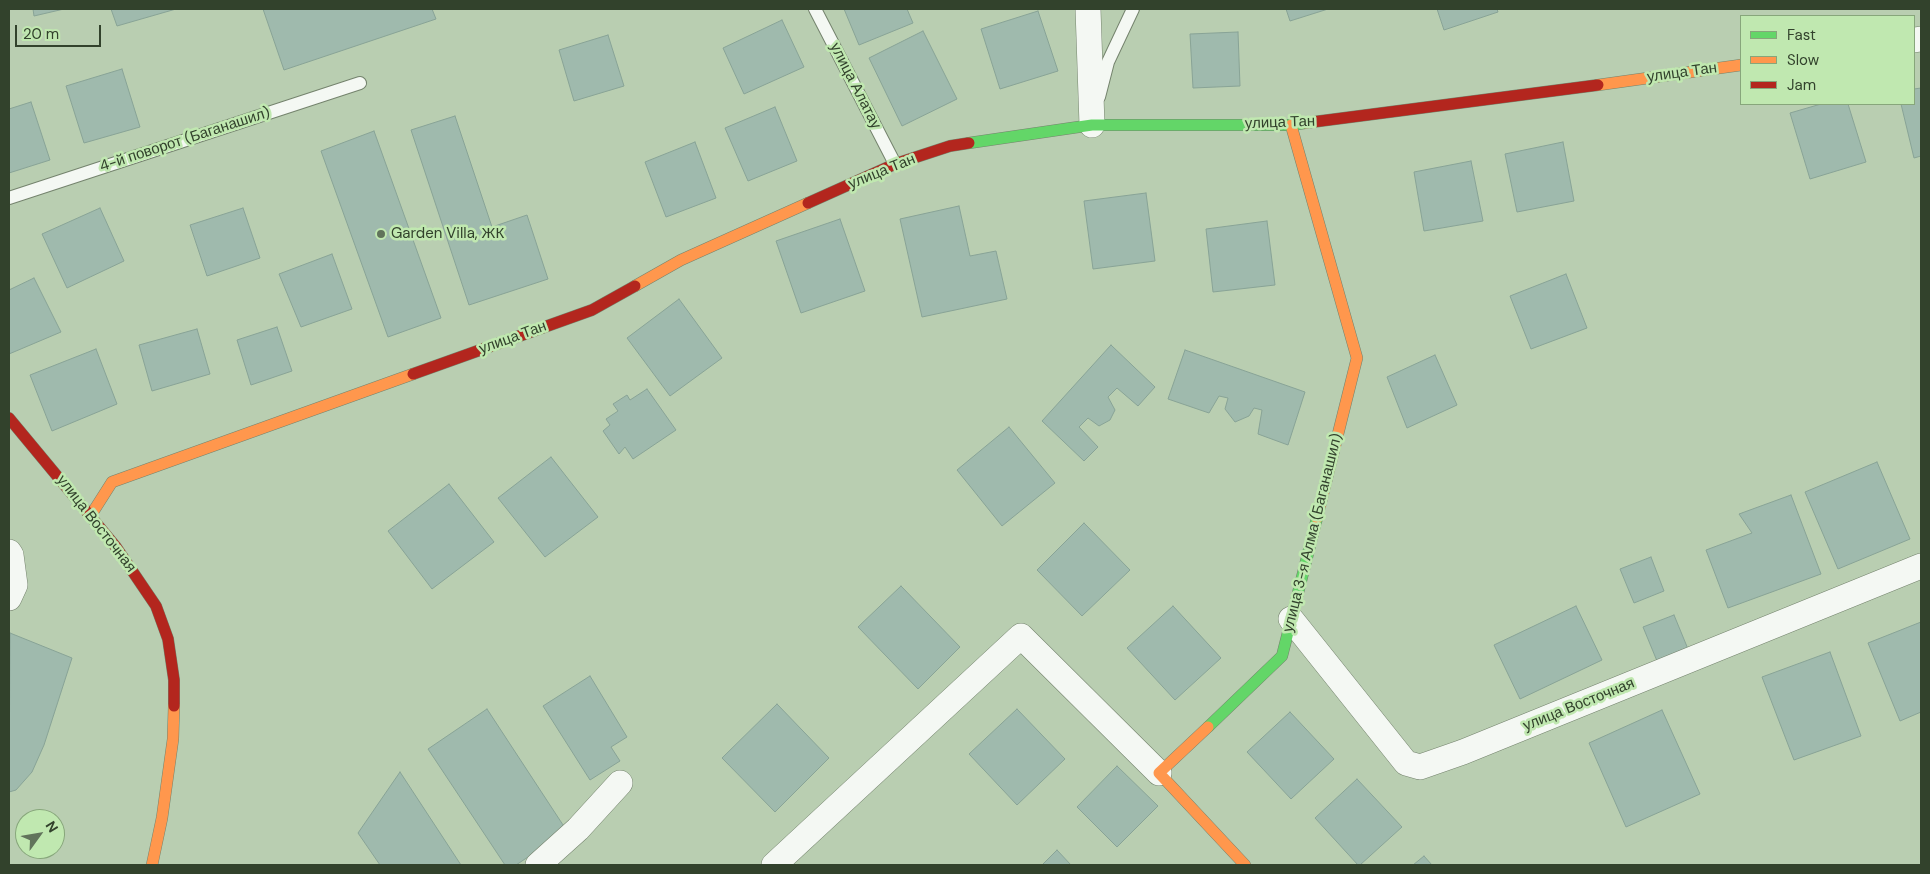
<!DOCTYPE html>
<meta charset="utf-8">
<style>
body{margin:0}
#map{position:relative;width:1930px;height:874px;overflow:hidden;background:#b9ceb1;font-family:"DM Sans",sans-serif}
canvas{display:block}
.frame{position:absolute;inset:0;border:10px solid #32422c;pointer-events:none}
.legend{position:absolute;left:1740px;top:15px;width:175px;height:90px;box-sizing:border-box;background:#c0e8b0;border:1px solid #87a67b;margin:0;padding:6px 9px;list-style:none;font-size:15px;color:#32422c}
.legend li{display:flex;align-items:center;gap:10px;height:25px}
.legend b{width:25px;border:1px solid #87a67b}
.north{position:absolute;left:15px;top:809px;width:50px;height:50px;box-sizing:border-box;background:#c0e8b0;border:1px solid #87a67b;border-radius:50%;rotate:58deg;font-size:14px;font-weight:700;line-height:20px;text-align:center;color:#32422c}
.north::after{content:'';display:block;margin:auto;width:18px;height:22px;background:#61735b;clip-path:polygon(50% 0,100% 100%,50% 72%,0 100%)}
.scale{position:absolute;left:15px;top:25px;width:86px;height:22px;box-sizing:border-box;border:2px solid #32422c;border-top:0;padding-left:6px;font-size:15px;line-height:18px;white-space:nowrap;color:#32422c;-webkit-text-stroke:4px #c0e8b0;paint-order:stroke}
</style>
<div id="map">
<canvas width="1930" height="874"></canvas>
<div class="frame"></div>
<ul class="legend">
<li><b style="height:6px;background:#63d668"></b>Fast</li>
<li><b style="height:6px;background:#ff974d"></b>Slow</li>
<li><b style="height:6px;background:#b3261e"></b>Jam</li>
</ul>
<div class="north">N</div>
<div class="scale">20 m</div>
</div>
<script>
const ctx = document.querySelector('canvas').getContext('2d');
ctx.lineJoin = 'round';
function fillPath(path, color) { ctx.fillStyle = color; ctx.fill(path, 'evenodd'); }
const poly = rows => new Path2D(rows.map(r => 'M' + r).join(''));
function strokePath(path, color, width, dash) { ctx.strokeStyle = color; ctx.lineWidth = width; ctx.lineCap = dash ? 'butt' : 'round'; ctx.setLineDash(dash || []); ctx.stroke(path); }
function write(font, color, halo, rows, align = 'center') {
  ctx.font = font + ' "DM Sans",sans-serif'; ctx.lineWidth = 5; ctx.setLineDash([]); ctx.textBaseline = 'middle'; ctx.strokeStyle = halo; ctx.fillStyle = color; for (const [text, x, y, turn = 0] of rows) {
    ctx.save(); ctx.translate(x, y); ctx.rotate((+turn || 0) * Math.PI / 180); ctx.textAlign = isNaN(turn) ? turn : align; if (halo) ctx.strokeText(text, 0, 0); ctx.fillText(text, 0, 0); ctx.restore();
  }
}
const building = poly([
 [33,9,64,9,34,16,33,9],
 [111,9,176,9,117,26,111,9],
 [263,9,432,9,436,19,284,70,263,9],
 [844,9,907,9,913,23,859,45,844,9],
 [1286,9,1328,9,1290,21,1286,9],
 [1437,9,1497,9,1498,12,1444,30,1437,9],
 [1038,11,1058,71,1000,89,981,29,1038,11],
 [782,20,804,67,744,94,723,48,782,20],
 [923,31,957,99,902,126,869,58,923,31],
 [1238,32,1240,86,1193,88,1190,34,1238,32],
 [608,35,624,86,574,101,559,50,608,35],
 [122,69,140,127,84,143,66,86,122,69],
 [1921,88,1921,156,1914,158,1901,104,1914,104,1914,89,1921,88],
 [31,102,50,160,9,173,9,109,31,102],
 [1821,104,1848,104,1866,162,1810,179,1790,113,1821,104],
 [775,107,797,161,748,181,725,128,775,107],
 [455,116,492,227,527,215,548,279,469,305,411,130,455,116],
 [374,131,441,318,388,337,321,151,374,131],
 [695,142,716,198,666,217,645,162,695,142],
 [1563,142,1574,201,1517,212,1505,154,1563,142],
 [1471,161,1483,221,1424,231,1414,172,1471,161],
 [1146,193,1155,261,1093,269,1084,201,1146,193],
 [959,206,970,256,996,251,1007,299,922,317,900,219,959,206],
 [100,208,124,261,67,288,42,234,100,208],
 [243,208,260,258,207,276,190,225,243,208],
 [840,219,865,291,801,313,776,241,840,219],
 [1267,221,1275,285,1213,292,1206,229,1267,221],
 [332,254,352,309,301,327,279,274,332,254],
 [1566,274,1587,328,1531,349,1510,296,1566,274],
 [34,278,61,332,9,354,9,290,34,278],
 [679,299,722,358,670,396,627,338,679,299],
 [277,327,292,371,251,385,237,340,277,327],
 [197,329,210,374,152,391,139,345,197,329],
 [1111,345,1155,387,1138,406,1117,388,1108,397,1115,410,1110,420,1099,426,1088,418,1079,427,1098,447,1084,461,1042,421,1111,345],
 [96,349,117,404,52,431,30,375,96,349],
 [1185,350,1305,392,1288,445,1258,434,1262,410,1254,408,1249,416,1235,422,1225,409,1228,398,1219,396,1209,413,1168,399,1185,350],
 [1435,355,1457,405,1407,428,1387,377,1435,355],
 [647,389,676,430,633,459,625,447,619,454,603,431,610,425,606,419,618,411,613,404,627,395,630,400,647,389],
 [1009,427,1055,483,1002,526,957,470,1009,427],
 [551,457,598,517,545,557,498,498,551,457],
 [1877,462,1910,539,1838,569,1805,492,1877,462],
 [449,484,494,542,432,589,388,531,449,484],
 [1791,495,1821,574,1728,608,1706,550,1752,533,1739,514,1791,495],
 [1084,523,1130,570,1082,616,1037,570,1084,523],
 [1651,557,1664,591,1634,603,1620,569,1651,557],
 [901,586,960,647,918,689,858,627,901,586],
 [1173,606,1221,658,1175,700,1127,648,1173,606],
 [1576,606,1602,660,1520,699,1494,645,1576,606],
 [1674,615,1688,649,1657,661,1643,627,1674,615],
 [1921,622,1921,712,1900,721,1868,643,1921,622],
 [10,633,72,658,44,745,32,772,16,790,9,792,10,633],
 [1830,652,1861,736,1794,760,1762,677,1830,652],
 [590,676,627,737,611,747,620,761,590,780,543,706,590,676],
 [777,704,829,758,775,812,722,758,777,704],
 [487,709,567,831,516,865,505,865,428,749,487,709],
 [1017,709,1065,759,1017,805,969,754,1017,709],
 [1662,710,1700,794,1626,827,1589,743,1662,710],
 [1290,712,1334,759,1291,799,1247,752,1290,712],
 [1117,766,1158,806,1117,847,1077,807,1117,766],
 [400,772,461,865,380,865,358,833,400,772],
 [1357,779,1402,827,1360,865,1358,865,1315,818,1357,779],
 [1057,850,1071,865,1042,865,1057,850],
 [1424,856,1432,865,1413,865,1424,856]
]);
const lane = poly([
 [815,9,895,164],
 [1099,97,1108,62,1133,9],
 [9,198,360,83]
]);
const street = poly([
 [1088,9,1092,125],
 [1914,40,1921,39],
 [9,552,11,555,15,585,9,598],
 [1291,619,1406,763,1420,767,1463,752,1921,566],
 [538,865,578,829,620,783],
 [774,865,1021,636,1159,773]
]);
const fast = poly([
 [969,143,1092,125,1291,125,1305,123],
 [1208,727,1282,656,1317,518]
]);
const slow = poly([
 [1598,85,1741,65],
 [1291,125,1357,358,1317,518],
 [635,286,681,260,808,203],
 [91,515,112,482,413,374],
 [1208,727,1159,773,1245,865],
 [152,865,162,818,173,739,174,706]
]);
const jam = poly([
 [1305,123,1598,85],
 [808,203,895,164,950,146,969,143],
 [413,374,592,310,635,286],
 [9,418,116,547,156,606,168,639,174,680,174,706]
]);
const markers = [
 [381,234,5,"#61735b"]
];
const streetNames = [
 ["улица Тан",1682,73,-8],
 ["улица Алатау",855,86,63],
 ["улица Тан",1280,123,-2],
 ["4-й поворот (Баганашил)",185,140,-18],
 ["улица Тан",882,172,-22],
 ["улица Тан",513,338,-20],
 ["улица Восточная",96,524,52],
 ["улица 3-я Алма (Баганашил)",1313,533,-76],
 ["улица Восточная",1579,705,-22]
];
const poiNames = [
 ["Garden Villa, ЖК",391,234]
];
fillPath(building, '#9fbaad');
strokePath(building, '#88a396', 1);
strokePath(lane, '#74836d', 14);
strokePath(street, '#74836d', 26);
strokePath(fast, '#74836d', 12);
strokePath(slow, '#74836d', 12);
strokePath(jam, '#74836d', 12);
strokePath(lane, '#f4f8f3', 12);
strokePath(street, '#f4f8f3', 25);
strokePath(fast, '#63d668', 11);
strokePath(slow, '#ff974d', 11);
strokePath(jam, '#b3261e', 11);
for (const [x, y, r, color] of markers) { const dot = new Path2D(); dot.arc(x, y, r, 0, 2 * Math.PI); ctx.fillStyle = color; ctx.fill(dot); strokePath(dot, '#c0e8b0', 2); }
write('15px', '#32422c', '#c0e8b0', streetNames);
write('15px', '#32422c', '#c0e8b0', poiNames, 'left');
</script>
